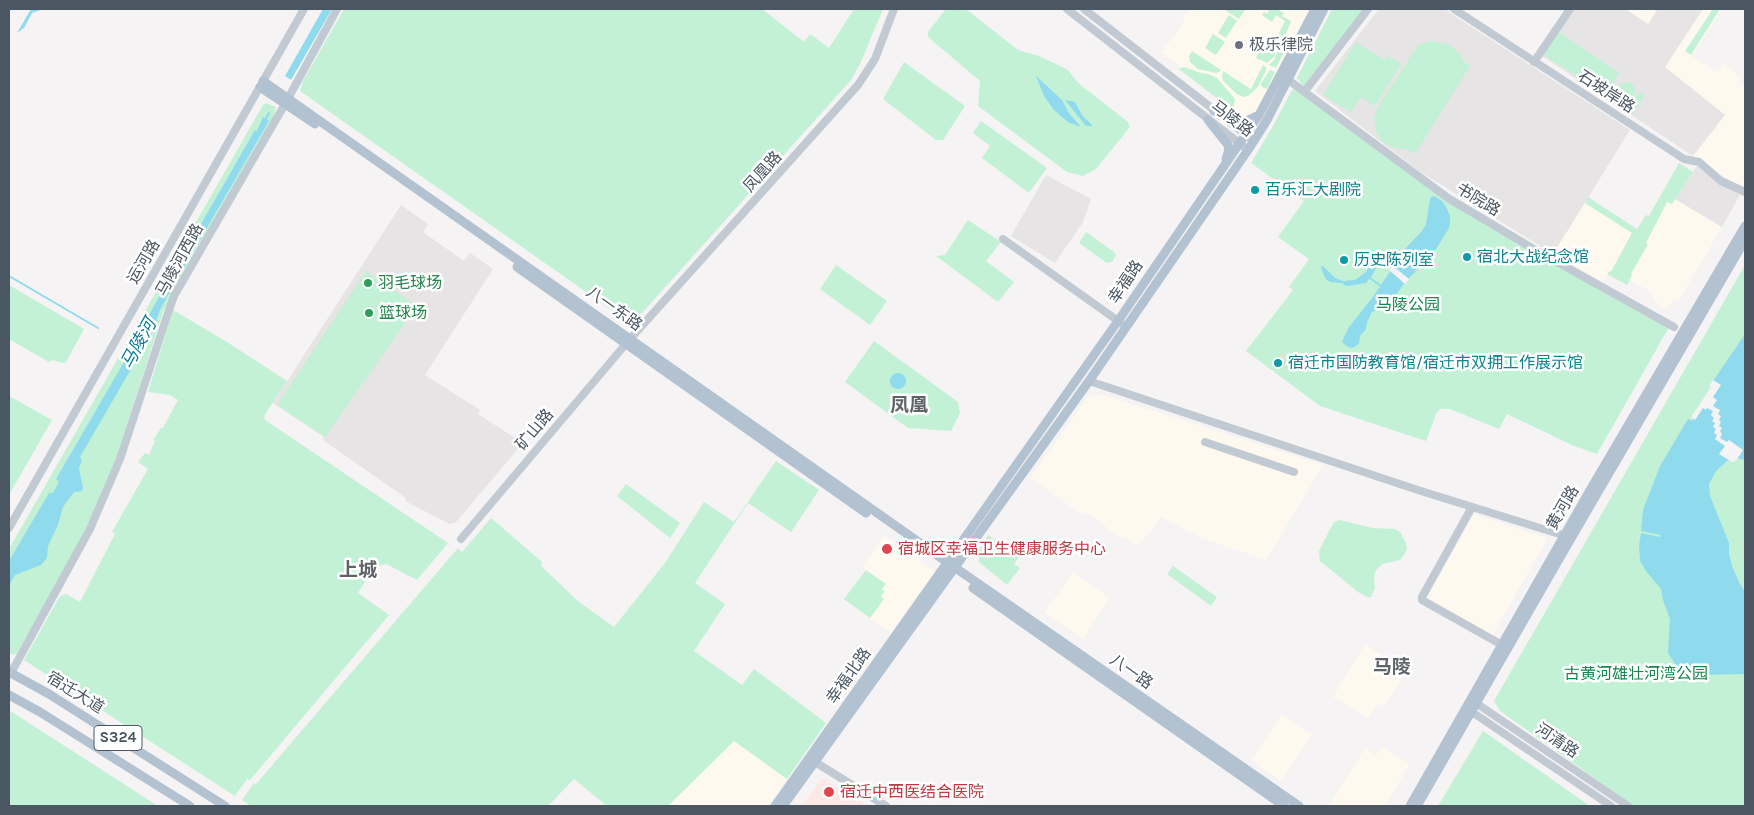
<!DOCTYPE html>
<meta charset="utf-8">
<style>
body{margin:0}
#map{position:relative;width:1754px;height:815px;overflow:hidden;background:#f5f3f3;font-family:Karla,sans-serif}
canvas{display:block}
.frame{position:absolute;inset:0;border:10px solid #4a5661;pointer-events:none}
</style>
<div id="map">
<canvas width="1754" height="815"></canvas>
<div class="frame"></div>
</div>
<script>
const ctx = document.querySelector('canvas').getContext('2d');
ctx.lineJoin = 'round';
function fillPath(path, color) { ctx.fillStyle = color; ctx.fill(path, 'evenodd'); }
const poly = rows => new Path2D(rows.map(r => 'M' + r).join(''));
function strokePath(path, color, width, dash) { ctx.strokeStyle = color; ctx.lineWidth = width; ctx.lineCap = dash ? 'butt' : 'round'; ctx.setLineDash(dash || []); ctx.stroke(path); }
function write(font, color, halo, rows, align = 'center') {
  ctx.font = font + ' Karla,"Noto Sans SC",sans-serif'; ctx.lineWidth = 5; ctx.setLineDash([]); ctx.textBaseline = 'middle'; ctx.strokeStyle = halo; ctx.fillStyle = color; for (const [text, x, y, turn = 0] of rows) {
    ctx.save(); ctx.translate(x, y); ctx.rotate((+turn || 0) * Math.PI / 180); ctx.textAlign = isNaN(turn) ? turn : align; if (halo) ctx.strokeText(text, 0, 0); ctx.fillText(text, 0, 0); ctx.restore();
  }
}
const commercial = poly([
 [1190,9,1310,9,1260,111,1251,116,1242,114,1161,52,1179,30,1184,23,1182,21],
 [1625,9,1658,9,1648,24],
 [1703,9,1722,9,1692,56,1718,73,1724,64,1741,77,1738,82,1745,87,1745,187,1736,185,1693,156,1725,115,1665,67],
 [1675,199,1722,227,1678,302,1674,300,1670,306,1668,305,1666,308,1653,301,1654,298,1651,296,1653,293,1630,280,1632,276,1631,274,1648,245,1646,243,1667,201,1672,204],
 [1585,203,1632,233,1612,270,1609,271,1603,282,1553,254],
 [1100,394,1323,465,1266,560,1201,538,1161,517,1139,546,1123,536,1121,538,1086,512,1083,515,1030,478,1087,398],
 [1474,514,1544,537,1546,541,1492,636,1427,598],
 [884,535,933,569,933,574,891,632,870,618,884,599,881,596,882,589,885,584,862,567],
 [1074,572,1110,598,1083,639,1044,612],
 [1365,644,1406,671,1384,707,1378,703,1368,718,1333,697],
 [1281,715,1312,734,1281,781,1251,760],
 [734,741,787,779,768,806,668,806],
 [1382,746,1410,764,1385,806,1329,806,1365,748,1376,755]
]);
const education = poly([
 [1379,9,1444,9,1630,130,1553,254,1419,171,1315,91],
 [1574,9,1625,9,1648,24,1658,9,1703,9,1665,67,1725,115,1693,156,1542,56],
 [1697,166,1719,183,1740,195,1722,227,1675,199],
 [1046,175,1091,199,1083,222,1055,263,1011,236],
 [401,205,428,224,423,232,464,261,470,253,493,269,425,375,480,410,478,414,523,443,456,522,450,524,405,501,406,498,323,440,324,437,273,403]
]);
const medical = poly([
 [822,778,868,806,802,806]
]);
const green = poly([
 [344,9,762,9,804,42,810,34,829,48,854,9,883,9,860,64,851,80,642,313,635,320,626,320,300,91,303,81],
 [946,9,966,9,1018,50,1039,56,1068,70,1078,83,1128,122,1130,127,1096,169,1083,176,1067,172,978,106,980,81,928,37,928,32],
 [1227,9,1243,9,1245,10,1239,19,1226,11],
 [1270,9,1277,9,1284,13,1282,16,1291,21,1286,34,1278,44,1274,57,1267,63,1256,58,1265,41,1273,45,1285,21,1276,15,1272,22,1262,15,1264,12,1267,14],
 [1332,9,1366,9,1305,86,1302,85,1297,78],
 [1713,9,1720,9,1691,55,1685,51],
 [1229,15,1237,21,1226,38,1218,33],
 [1559,32,1619,73,1606,94,1543,55],
 [1213,34,1225,42,1216,55,1205,48],
 [1287,36,1291,38,1276,68,1269,65,1274,60,1280,44],
 [1431,41,1448,44,1460,54,1463,61,1470,66,1415,154,1407,149,1393,148,1382,141,1376,131,1374,118,1376,110,1416,48,1421,44],
 [1356,42,1385,60,1388,56,1401,64,1375,106,1361,97,1351,112,1323,95],
 [1192,51,1221,70,1219,72,1216,73,1198,69,1190,62,1189,56],
 [904,62,965,106,943,140,936,140,883,99],
 [1263,65,1266,67,1266,71,1257,88,1248,96,1243,97,1237,94,1224,82,1222,77,1223,71,1251,89],
 [1184,67,1201,73,1208,74,1217,78,1235,99,1234,106,1231,109,1179,69],
 [1270,70,1275,72,1267,89,1264,88,1261,86,1261,83],
 [1626,82,1632,83,1636,91,1634,97,1628,99,1626,94,1618,91,1621,84],
 [1296,88,1464,212,1524,248,1649,315,1669,327,1597,454,1574,446,1507,414,1499,429,1450,409,1440,409,1436,414,1426,441,1320,406,1246,351,1293,290,1289,287,1309,259,1278,237,1304,201,1251,163,1273,126,1292,90],
 [1639,92,1645,95,1633,114,1627,111],
 [266,103,276,107,273,120,163,312,114,465,91,518,66,568,17,653,13,655,9,653,9,549,263,105],
 [981,121,1047,168,1029,193,982,158,990,146,973,133],
 [1679,163,1693,172,1672,204,1667,202,1646,243,1648,244,1631,274,1632,275,1627,285,1607,274,1612,270,1632,233,1585,203,1588,197,1637,229,1646,215,1649,216],
 [968,220,1001,242,986,261,1014,282,998,302,936,256,945,255],
 [1086,232,1114,252,1116,255,1112,262,1107,263,1079,243],
 [836,265,887,301,870,325,820,289],
 [1745,265,1745,806,1634,806,1500,711,1494,701],
 [366,271,417,306,325,437,277,405],
 [9,285,84,329,66,362,63,363,53,360,49,362,9,339],
 [173,310,227,342,287,381,264,416,265,420,448,543,417,580,386,564,374,567,358,593,389,615,250,780,247,779,235,796,24,660,60,596,66,594,80,602,115,534,112,532,148,469,138,462,145,453,149,455,155,441,153,440,161,428,163,428,178,400,170,395,148,392],
 [874,341,958,402,960,413,951,431,908,428,845,382],
 [9,396,52,420,9,495],
 [776,461,819,490,791,532,748,503,695,583,725,604,694,651,742,685,754,669,826,723,787,779,734,741,668,806,607,806,574,779,548,806,251,806,242,800,254,783,256,784,458,548,462,552,491,518,542,562,541,566,579,602,614,627,665,563,704,502,734,522],
 [626,484,680,523,670,538,617,496],
 [1340,520,1372,528,1395,529,1400,532,1406,543,1407,549,1404,555,1400,560,1382,564,1376,570,1374,577,1375,588,1371,597,1367,597,1358,592,1320,561,1319,551,1329,531,1334,522],
 [988,535,1019,557,1014,564,1020,568,1007,585,979,562,978,552],
 [1173,566,1217,597,1211,606,1167,574],
 [866,570,886,584,882,589,885,592,881,596,884,599,870,618,844,599],
 [9,711,12,712,158,806,9,806],
 [1483,731,1590,806,1438,806]
]);
const water = poly([
 [31,9,43,9,32,13,24,28,17,33],
 [323,9,332,9,291,80,285,76],
 [1036,76,1062,100,1069,113,1081,127,1068,122,1054,110,1044,96],
 [1065,100,1075,102,1082,115,1093,126,1086,126],
 [263,117,269,121,168,295,160,310,149,342,142,343,139,347,141,352,80,457,82,461,79,468,83,488,82,491,74,492,63,507,58,525,48,546,47,558,41,565,15,575,9,586,9,561,49,493,53,493,59,482,56,479,135,343,135,339,255,130,257,131],
 [1432,196,1436,197,1443,202,1447,209,1450,216,1450,224,1448,230,1436,249,1403,285,1390,304,1372,312,1367,322,1366,329,1360,336,1359,344,1352,348,1348,347,1342,342,1349,327,1373,297,1406,248,1422,231,1426,224,1430,199],
 [1377,251,1381,251,1380,255,1374,265,1376,268,1373,274,1366,283,1348,286,1344,285,1342,283,1330,282,1326,279,1322,271,1321,267,1323,266,1335,278,1343,281,1355,280,1366,272],
 [1745,334,1745,460,1736,458,1727,461,1716,471,1709,484,1710,496,1729,543,1729,554,1732,566,1739,582,1745,592,1745,674,1701,675,1690,674,1676,665,1668,653,1670,619,1663,600,1661,589,1646,571,1640,561,1639,546,1641,533,1660,537,1661,535,1641,531,1643,510,1660,466,1688,419,1692,421,1714,387,1711,384],
 '890 381a8 8 0 1 1 16 0a8 8 0 1 1-16 0Z'
]);
const pier = poly([
 [1393,266,1409,279,1405,284,1389,270],
 [1713,380,1721,385,1713,397,1717,400,1713,406,1720,410,1718,414,1721,416,1719,420,1721,422,1719,426,1722,428,1720,431,1722,434,1720,438,1727,442,1729,440,1743,450,1736,461,1732,462,1719,454,1725,446,1715,439,1717,435,1714,433,1716,429,1713,427,1715,423,1712,421,1714,418,1711,415,1713,411,1707,408,1706,410,1703,408,1695,420,1691,417,1711,387,1709,386]
]);
const stream = poly([
 [265,121,269,113],
 [9,276,98,328],
 [1370,278,1381,286]
]);
const minor = poly([
 [1067,9,1248,150],
 [1084,9,1254,141],
 [1454,9,1684,159,1699,162,1721,181,1745,192],
 [1534,62,1570,9],
 [1283,76,1448,198,1532,248,1674,327],
 [1305,91,1368,9],
 [1003,239,1121,323],
 [1089,381,1421,491,1569,537],
 [1205,442,1294,472],
 [1472,507,1422,597,1422,600,1502,645],
 [9,528,304,9],
 [461,539,630,339,858,85,875,59,894,9],
 [11,673,90,529,120,459,167,316,174,296,285,104,337,9],
 [1473,701,1628,806],
 [1472,712,1611,806],
 [815,762,886,806]
]);
const major = poly([
 [263,81,947,562,1299,806],
 [260,87,315,124],
 [1214,111,1237,121,1246,121,1259,115],
 [1208,120,1228,145,1229,150,1226,159],
 [517,267,866,513],
 [973,588,1284,806],
 [9,672,49,694,225,806],
 [9,695,40,712,190,806],
 [775,806,1118,321,1259,115,1315,9],
 [783,806,1089,381,1248,150,1267,120,1324,9],
 [1410,806,1589,492,1745,226],
 [1417,806,1566,547,1745,240]
]);
const markers = [
 [1239,45,5,"#6b7280"],
 [1255,190,5,"#0f9aa8"],
 [1467,257,5,"#0f9aa8"],
 [1344,260,5,"#0f9aa8"],
 [368,283,5,"#2e9e5b"],
 [369,313,5,"#2e9e5b"],
 [1278,363,5,"#0f9aa8"],
 [887,549,6,"#e0444e"],
 [829,792,6,"#e0444e"]
];
const shields = [
 [118,738,48]
];
const shieldNames = [
 ["S324",118,738]
];
const worshipNames = [
 ["极乐律院",1249,45]
];
const streetNames = [
 ["石坡岸路",1606,92,33],
 ["马陵路",1232,119,37],
 ["凤凰路",763,172,-48],
 ["书院路",1478,200,31],
 ["马陵河西路",180,260,-61],
 ["运河路",144,262,-60],
 ["幸福路",1126,282,-56],
 ["八一东路",614,309,35],
 ["矿山路",535,430,-50],
 ["黄河路",1563,508,-60],
 ["八一路",1131,672,35],
 ["幸福北路",849,676,-55],
 ["宿迁大道",75,693,32],
 ["河清路",1557,741,34]
];
const cultureNames = [
 ["百乐汇大剧院",1265,190],
 ["宿北大战纪念馆",1477,257],
 ["历史陈列室",1354,260],
 ["宿迁市国防教育馆/宿迁市双拥工作展示馆",1288,363]
];
const leisureNames = [
 ["羽毛球场",378,283],
 ["篮球场",379,313]
];
const parkNames = [
 ["马陵公园",1408,305],
 ["古黄河雄壮河湾公园",1636,674]
];
const healthNames = [
 ["宿城区幸福卫生健康服务中心",898,549],
 ["宿迁中西医结合医院",840,792]
];
const waterNames = [
 ["马陵河",139,344,-61]
];
const quarterNames = [
 ["凤凰",909,406],
 ["上城",358,571],
 ["马陵",1392,668]
];
fillPath(commercial, '#fdf9ef');
fillPath(education, '#e6e4e5');
fillPath(medical, '#fce8e6');
fillPath(green, '#c3f1d5');
fillPath(water, '#90daee');
fillPath(pier, '#f5f3f3');
strokePath(stream, '#90daee', 2);
strokePath(minor, '#c1cad2', 8);
strokePath(major, '#b3c2d1', 9);
for (const [x, y, r, color] of markers) { const dot = new Path2D(); dot.arc(x, y, r, 0, 2 * Math.PI); ctx.fillStyle = color; ctx.fill(dot); strokePath(dot, '#fff', 2); }
for (const [x, y, w] of shields) { const box = new Path2D(); box.roundRect(x - w / 2, y - 12.5, w, 25, 4); ctx.fillStyle = '#fff'; ctx.fill(box); strokePath(box, '#4a5661', 1); }
write('bold 15px', '#4a5661', null, shieldNames);
write('16px', '#5b616d', '#fff', worshipNames, 'left');
write('16px', '#4a5661', '#fff', streetNames);
write('16px', '#0d838f', '#fff', cultureNames, 'left');
write('16px', '#27864d', '#fff', leisureNames, 'left');
write('16px', '#17864f', '#fff', parkNames);
write('16px', '#be3a42', '#fff', healthNames, 'left');
write('italic 18px', '#0c7c9b', '#fff', waterNames);
write('bold 19px', '#5f6368', '#fff', quarterNames);
</script>
